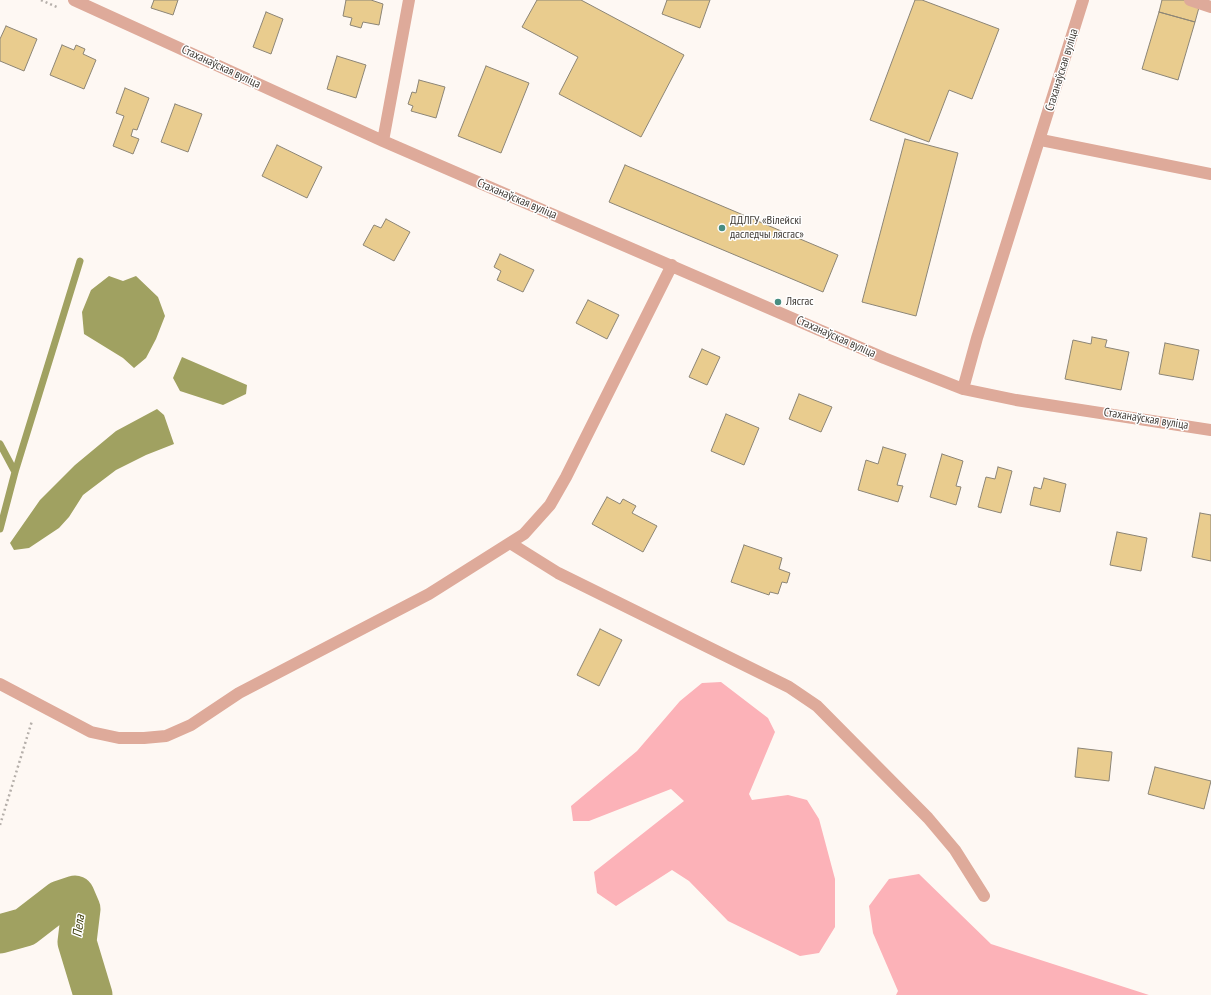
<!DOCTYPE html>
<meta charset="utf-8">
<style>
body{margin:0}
canvas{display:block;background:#fef8f3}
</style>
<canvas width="1211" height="995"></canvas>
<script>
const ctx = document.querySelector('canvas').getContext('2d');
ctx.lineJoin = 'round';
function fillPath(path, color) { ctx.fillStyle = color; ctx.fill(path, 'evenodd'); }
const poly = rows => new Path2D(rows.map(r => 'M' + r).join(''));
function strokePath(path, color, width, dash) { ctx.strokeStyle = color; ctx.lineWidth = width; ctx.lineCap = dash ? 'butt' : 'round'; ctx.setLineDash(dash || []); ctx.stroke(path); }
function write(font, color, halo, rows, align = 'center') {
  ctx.font = font + ' "PT Sans Narrow",sans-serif'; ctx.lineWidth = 3; ctx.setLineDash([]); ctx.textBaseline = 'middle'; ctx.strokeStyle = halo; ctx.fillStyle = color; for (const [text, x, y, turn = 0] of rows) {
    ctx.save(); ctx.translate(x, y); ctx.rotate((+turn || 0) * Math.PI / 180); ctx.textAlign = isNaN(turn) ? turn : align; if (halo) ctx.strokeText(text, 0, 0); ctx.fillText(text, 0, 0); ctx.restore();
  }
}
const forest = poly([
 [721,682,768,718,775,732,749,794,752,800,788,795,807,800,819,819,835,879,835,927,819,953,800,956,728,921,689,881,672,870,616,906,597,893,594,872,684,801,671,789,589,821,573,821,571,806,637,751,680,701,702,683],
 [919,874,991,944,1149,995,896,995,898,991,873,933,869,906,889,879]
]);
const water = poly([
 [109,276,123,281,136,276,158,297,165,316,156,339,146,358,134,368,123,358,84,334,82,312,91,290],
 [182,357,247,385,246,394,223,405,180,391,173,378],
 [157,409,164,415,174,444,146,455,116,470,83,495,69,517,59,528,29,548,14,550,10,543,40,500,75,465,116,431]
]);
const stream = poly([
 [0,444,15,472],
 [0,529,15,472,80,261]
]);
const river = poly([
 [0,934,25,927,60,900,75,895,81,909,77,942,93,995]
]);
const building = poly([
 [154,0,178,0,173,15,151,8,154,0],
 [346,0,371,0,383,4,379,25,363,22,361,28,350,25,352,18,343,16,346,0],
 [537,0,581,0,684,55,641,137,559,94,578,57,522,27,537,0],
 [667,0,710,0,700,28,662,14,667,0],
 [915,0,922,0,999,29,972,99,949,90,929,142,870,120,915,0],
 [1162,0,1201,0,1195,22,1159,12,1162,0],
 [266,12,283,19,271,54,253,47,266,12],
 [1159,12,1195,22,1178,80,1142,69,1159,12],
 [6,26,37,39,24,71,0,61,0,39,6,26],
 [62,45,74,50,76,45,85,49,83,54,96,60,84,89,50,75,62,45],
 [337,56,366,65,356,98,327,89,337,56],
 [486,66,529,83,501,153,458,136,486,66],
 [419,80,445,87,436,118,411,111,413,106,408,104,412,92,416,93,419,80],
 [125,88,149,98,137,130,133,129,131,136,139,139,133,154,113,146,124,116,116,113,125,88],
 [175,104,202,114,188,152,161,142,175,104],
 [905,139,958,153,916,316,862,302,905,139],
 [277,145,322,167,307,198,262,176,277,145],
 [625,165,838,255,823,292,609,202,625,165],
 [386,219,410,232,394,261,363,245,374,225,381,228,386,219],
 [500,254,534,270,523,292,497,280,501,271,494,267,500,254],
 [588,300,619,315,607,339,576,323,588,300],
 [1092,337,1107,340,1105,347,1129,352,1121,390,1065,379,1073,340,1091,344,1092,337],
 [1165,343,1199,350,1193,380,1159,374,1165,343],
 [702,349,720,357,707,385,689,377,702,349],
 [799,394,832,407,821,432,789,419,799,394],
 [726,414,759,428,744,465,711,451,726,414],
 [883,447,906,454,897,485,903,486,898,502,858,490,866,460,878,464,883,447],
 [942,454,963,461,956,486,961,487,956,505,930,497,942,454],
 [998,467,1012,471,1001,513,978,507,986,477,995,479,998,467],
 [1044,478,1066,484,1060,512,1030,505,1034,487,1041,489,1044,478],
 [607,497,620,504,623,499,636,506,632,513,657,526,643,552,592,524,607,497],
 [1200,513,1211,515,1211,561,1192,557,1200,513],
 [1117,532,1147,538,1141,571,1110,565,1117,532],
 [744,545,782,558,779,569,790,573,787,583,782,582,778,594,770,592,769,595,731,582,744,545],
 [600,629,622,640,599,686,577,675,600,629],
 [1078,748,1112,752,1109,781,1075,777,1078,748],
 [1155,767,1211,781,1204,809,1148,794,1155,767]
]);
const path = poly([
 [41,0,59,8],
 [0,825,32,721]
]);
const minor = poly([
 [74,0,383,141,884,358,963,389,1016,400,1211,430],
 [1190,0,1211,7],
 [1041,140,1211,174],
 [383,141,409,0],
 [963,389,977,338,1083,0],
 [510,543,558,573,789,687,817,706,928,818,955,850,984,896],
 [0,684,91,732,119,738,144,738,166,736,191,725,239,693,429,594,524,534,550,505,566,477,672,265]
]);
const markers = [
 [722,228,4,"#488d81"],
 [778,302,4,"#488d81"]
];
const streetNames = [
 ["Стаханаўская вуліца",221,67,25],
 ["Стаханаўская вуліца",1062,70,-73],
 ["Стаханаўская вуліца",517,199,23],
 ["Стаханаўская вуліца",836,337,24],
 ["Стаханаўская вуліца",1146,419,9]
];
const poiNames = [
 ["ДДЛГУ «Вілейскі",730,221],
 ["даследчы лясгас»",730,235],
 ["Лясгас",786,302]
];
const waterNames = [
 ["Пела",79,926,-83]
];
fillPath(forest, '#fcb2b8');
fillPath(water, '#a0a161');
strokePath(stream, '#a0a161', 7);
strokePath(river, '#a0a161', 39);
fillPath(building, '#e9cc8e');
strokePath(building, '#8c8576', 1);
strokePath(path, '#b5afaa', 2.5, [2, 3]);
strokePath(minor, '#deaa9a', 12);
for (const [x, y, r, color] of markers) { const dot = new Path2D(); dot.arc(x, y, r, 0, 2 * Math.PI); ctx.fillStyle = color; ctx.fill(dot); strokePath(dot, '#fff', 1.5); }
write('12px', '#413c37', '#fff', streetNames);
write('12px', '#413c37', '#fff', poiNames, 'left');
write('italic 13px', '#373601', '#fff', waterNames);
</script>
